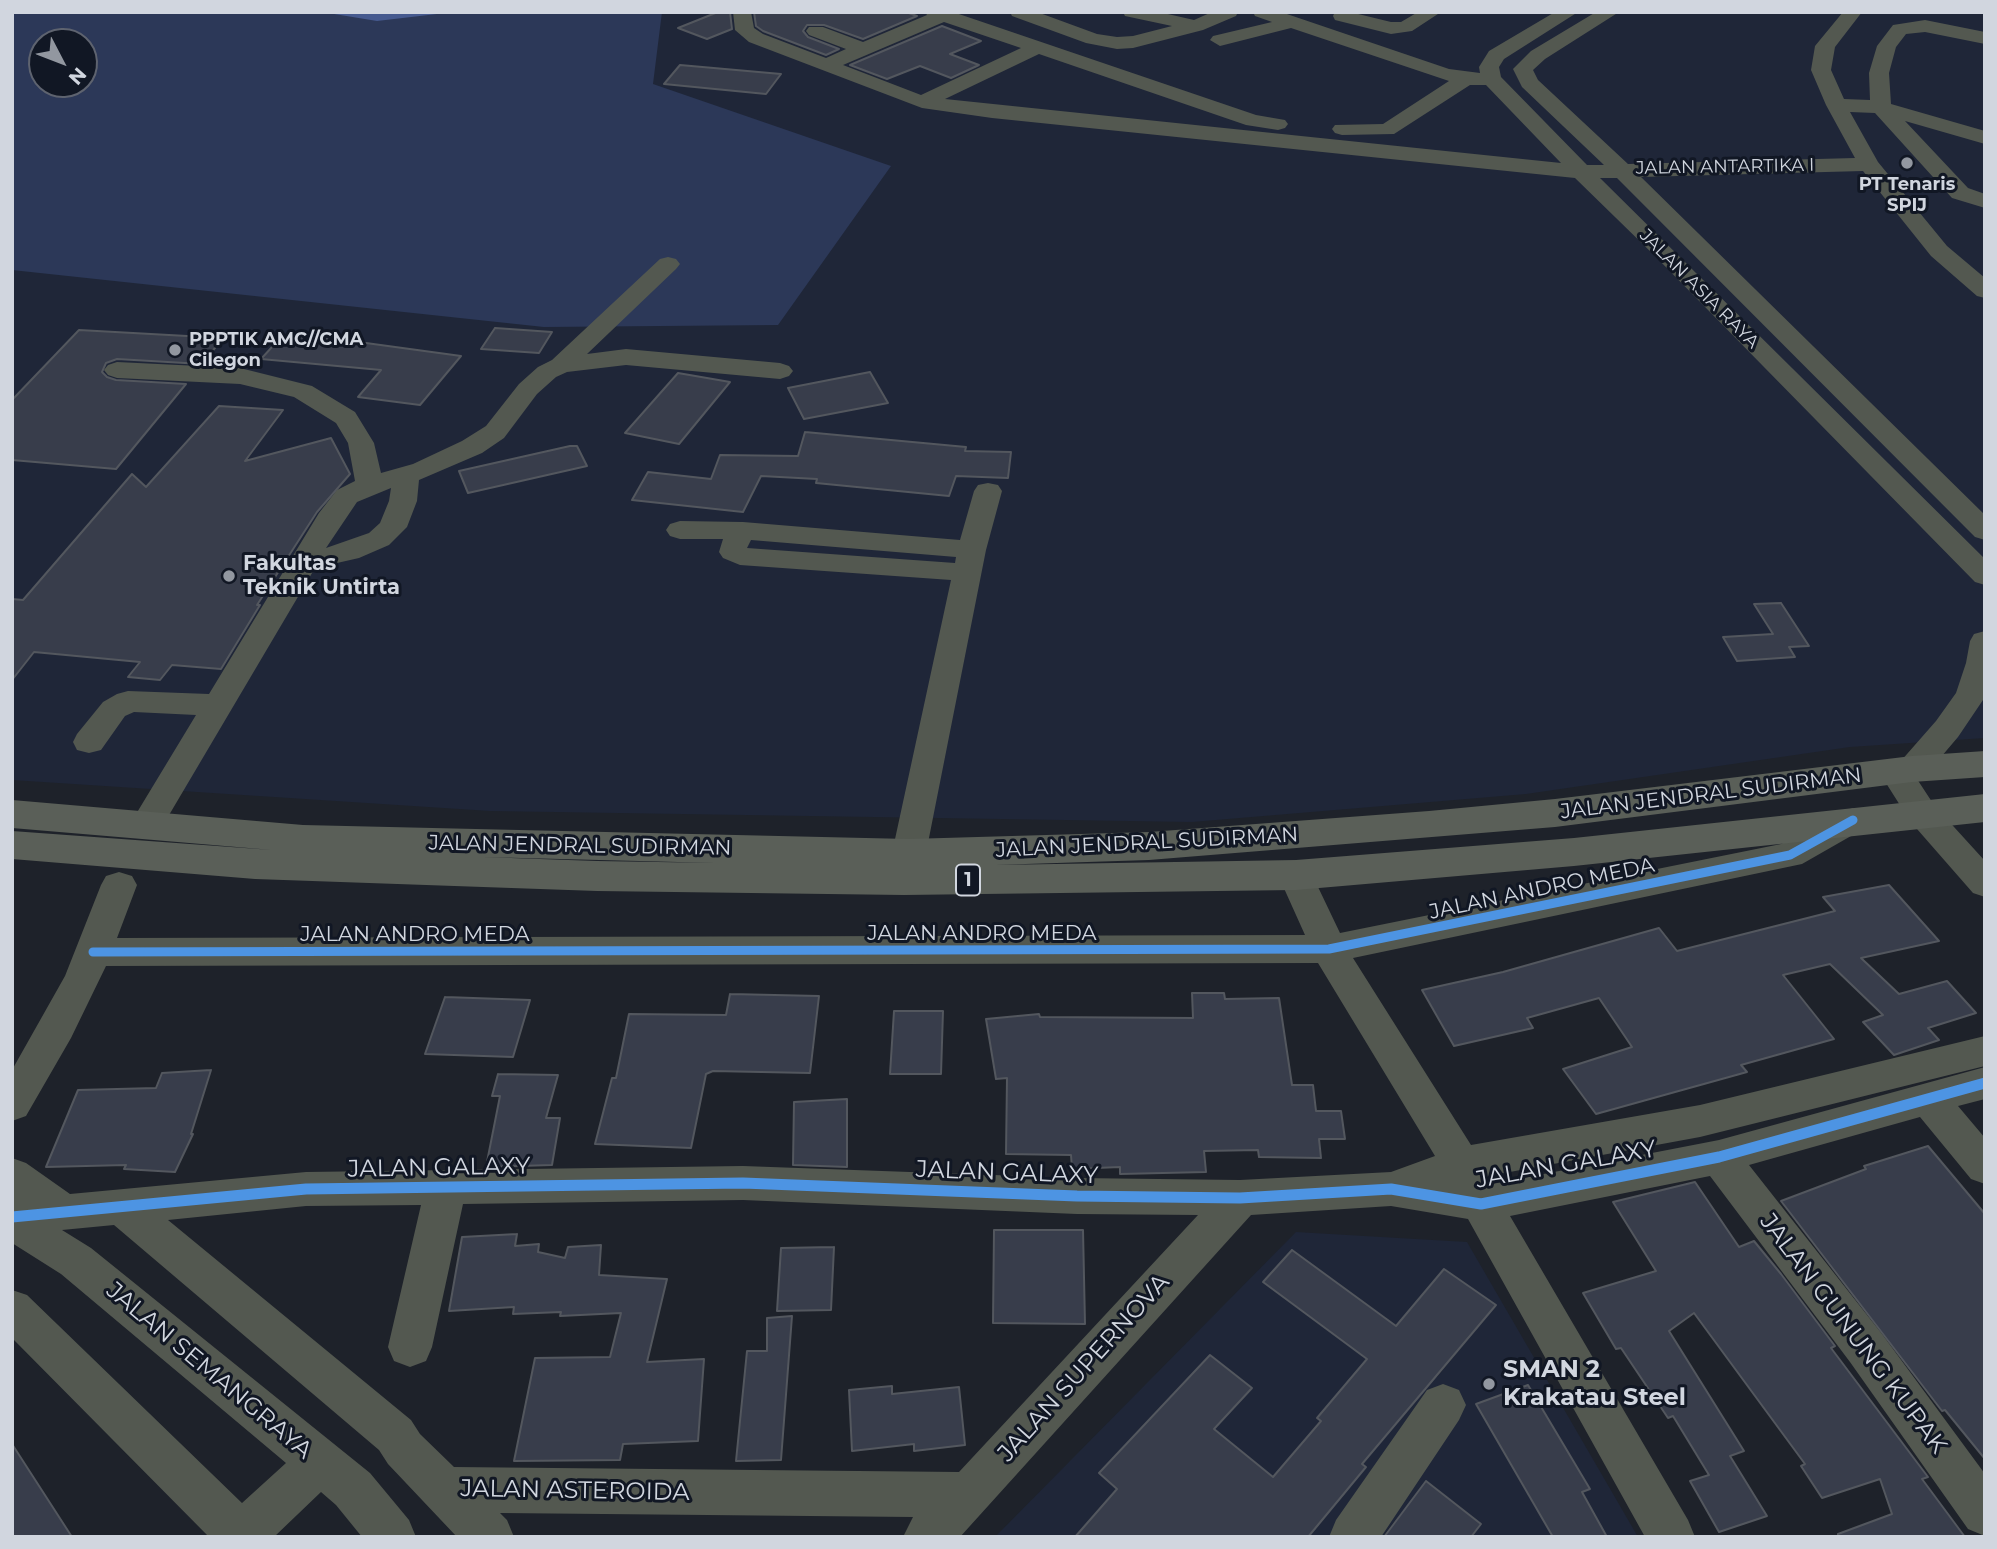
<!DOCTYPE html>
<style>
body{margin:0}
#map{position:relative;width:1997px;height:1549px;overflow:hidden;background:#1e222a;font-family:Montserrat,sans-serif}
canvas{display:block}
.frame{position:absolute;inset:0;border:14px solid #d1d6df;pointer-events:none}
.north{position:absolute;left:28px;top:28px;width:70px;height:70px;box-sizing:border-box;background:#111724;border:2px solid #5e636f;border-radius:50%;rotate:132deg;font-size:19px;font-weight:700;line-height:28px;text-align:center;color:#d1d6df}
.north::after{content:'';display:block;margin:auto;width:24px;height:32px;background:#9297a0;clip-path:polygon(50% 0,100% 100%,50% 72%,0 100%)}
</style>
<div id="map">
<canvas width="1997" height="1549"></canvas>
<div class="frame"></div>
<div class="north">N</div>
</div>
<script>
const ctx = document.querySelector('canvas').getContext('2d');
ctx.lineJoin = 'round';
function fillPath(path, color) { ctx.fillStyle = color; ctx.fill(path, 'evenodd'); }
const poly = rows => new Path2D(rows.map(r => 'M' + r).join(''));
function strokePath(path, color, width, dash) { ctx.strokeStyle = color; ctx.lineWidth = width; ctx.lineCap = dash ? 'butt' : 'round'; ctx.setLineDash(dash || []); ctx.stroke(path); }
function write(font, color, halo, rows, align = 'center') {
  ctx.font = font + ' Montserrat,sans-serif'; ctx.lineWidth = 6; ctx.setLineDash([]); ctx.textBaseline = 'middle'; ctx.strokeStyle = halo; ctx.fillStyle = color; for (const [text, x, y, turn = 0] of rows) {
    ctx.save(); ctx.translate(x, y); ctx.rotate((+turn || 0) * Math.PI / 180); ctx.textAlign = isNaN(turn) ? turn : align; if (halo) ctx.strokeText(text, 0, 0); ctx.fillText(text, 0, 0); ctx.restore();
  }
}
const built = poly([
 [12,12,1985,12,1985,738,1850,747,1526,794,1192,822,490,811,12,780],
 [42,42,84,42,84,84,42,84],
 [1296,1232,1467,1242,1638,1537,1607,1537,1544,1520,1553,1537,1471,1537,1481,1524,1426,1482,1382,1537,1308,1537,1366,1467,1315,1428,1255,1498,1172,1395,1099,1473,1174,1537,995,1537],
 [1292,1250,1374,1310,1345,1343,1263,1282],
 [1444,1269,1496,1305,1437,1377,1385,1339],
 [1210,1355,1252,1388,1181,1387],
 [1430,1382,1367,1457,1317,1418],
 [1528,1386,1589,1489,1536,1509,1477,1404]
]);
const green = poly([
 [12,12,662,12,653,84,891,166,778,325,544,327,12,270],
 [42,42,84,42,84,84,42,84]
]);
const water = poly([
 [322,12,454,12,377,21]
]);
const building = poly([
 [718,12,730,12,732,29,707,39,678,28,718,12],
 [754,12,906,12,917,16,863,39,824,25,807,25,803,31,808,37,839,49,826,55,763,31,756,26,754,12],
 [942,26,981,41,950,54,979,65,951,78,920,66,887,79,850,65,942,26],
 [680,65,781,74,766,94,664,84,680,65],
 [495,328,552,332,539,353,481,349,495,328],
 [79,330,223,338,202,364,117,359,106,363,102,372,107,377,116,380,186,384,116,469,12,460,12,400,79,330],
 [283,335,366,343,461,356,420,405,358,397,381,370,261,359,283,335],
 [870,372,888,403,804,419,788,388,870,372],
 [678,373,730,382,679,444,625,433,678,373],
 [219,406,283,410,245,461,331,438,350,474,317,512,257,605,260,605,221,669,172,665,160,680,128,677,140,662,34,652,12,680,12,599,23,600,132,474,146,487,219,406],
 [805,432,966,447,965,451,1011,452,1008,478,956,476,949,496,816,483,817,479,761,476,743,512,632,500,648,472,711,479,720,455,798,456,805,432],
 [570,446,577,446,587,466,468,493,459,471,570,446],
 [1781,603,1809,646,1789,647,1795,657,1737,661,1723,637,1773,634,1754,604,1781,603],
 [1889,885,1939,941,1861,958,1899,994,1947,981,1976,1013,1928,1028,1939,1040,1894,1055,1863,1022,1883,1015,1830,964,1783,975,1834,1039,1741,1065,1747,1072,1596,1114,1563,1069,1632,1047,1599,998,1527,1018,1533,1028,1454,1046,1422,990,1503,972,1659,928,1677,951,1835,911,1823,897,1889,885],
 [1192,993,1224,993,1225,999,1279,998,1292,1085,1313,1085,1316,1111,1341,1111,1345,1139,1319,1139,1321,1158,1259,1157,1258,1150,1204,1151,1206,1172,1120,1174,1120,1167,1072,1169,1071,1155,1006,1154,1007,1078,996,1079,986,1019,1039,1014,1040,1017,1193,1018,1192,993],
 [730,994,819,996,810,1073,713,1071,706,1074,691,1148,595,1144,612,1078,616,1078,629,1014,726,1015,730,994],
 [445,997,530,1000,513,1057,425,1054,445,997],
 [894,1011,943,1011,941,1074,890,1074,894,1011],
 [211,1070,191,1134,193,1134,175,1172,124,1169,126,1165,46,1167,78,1090,156,1088,162,1073,211,1070],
 [498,1074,558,1075,546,1118,560,1118,552,1165,486,1167,500,1096,492,1096,498,1074],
 [847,1099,847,1167,793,1165,794,1102,847,1099],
 [1928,1146,1985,1214,1985,1459,1945,1410,1942,1411,1781,1201,1866,1169,1864,1166,1928,1146],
 [1695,1182,1739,1247,1754,1241,1781,1274,1835,1346,1831,1348,1928,1477,1922,1479,1965,1537,1838,1537,1838,1534,1892,1514,1880,1479,1822,1498,1801,1466,1805,1464,1694,1313,1669,1331,1744,1451,1730,1456,1767,1516,1719,1532,1690,1481,1709,1475,1673,1416,1668,1418,1621,1348,1616,1349,1583,1293,1656,1271,1613,1202,1695,1182],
 [994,1230,1083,1230,1085,1324,993,1323,994,1230],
 [517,1234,515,1246,539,1244,538,1252,565,1258,568,1247,601,1245,599,1275,667,1279,647,1362,704,1359,698,1441,623,1444,620,1460,514,1461,535,1358,610,1357,621,1313,560,1316,561,1312,513,1314,514,1307,449,1311,462,1237,517,1234],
 [834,1247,831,1310,777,1311,781,1248,834,1247],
 [1292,1250,1396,1326,1444,1269,1496,1305,1362,1464,1366,1467,1308,1537,1075,1537,1117,1489,1099,1473,1210,1355,1252,1388,1214,1429,1273,1477,1321,1421,1317,1418,1367,1359,1263,1282,1292,1250],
 [792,1316,781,1460,736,1461,747,1351,767,1351,767,1318,792,1316],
 [1528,1385,1590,1489,1582,1492,1607,1537,1553,1537,1476,1404,1528,1385],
 [892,1386,892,1394,959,1387,965,1445,914,1451,914,1444,852,1451,849,1390,892,1386],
 [12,1444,72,1537,12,1537,12,1444],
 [1426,1481,1481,1524,1471,1537,1384,1537,1426,1481]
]);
const minor = poly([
 [733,12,751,12,754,28,763,34,826,58,846,49,809,35,806,31,809,27,823,27,863,42,927,15,925,12,953,12,1256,115,1285,120,1288,124,1285,128,1278,130,1246,125,1039,54,945,99,1561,163,1486,85,1470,85,1394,134,1342,135,1335,133,1332,129,1335,125,1383,124,1449,81,1291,28,1220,46,1210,40,1213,36,1272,22,1255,16,1253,12,1281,12,1449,69,1480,73,1479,67,1489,51,1555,12,1578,12,1504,59,1499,67,1501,77,1587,165,1604,165,1522,87,1513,69,1531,51,1596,12,1619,12,1545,59,1533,70,1538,80,1628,164,1855,158,1826,105,1811,70,1815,46,1843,12,1862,12,1835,47,1831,70,1844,99,1870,100,1869,73,1877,46,1893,25,1925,20,1985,32,1985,44,1925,32,1906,34,1896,47,1889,73,1891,104,1985,131,1985,144,1905,121,1968,188,1985,194,1985,208,1952,198,1875,113,1850,112,1878,162,1947,246,1985,278,1985,298,1977,296,1931,256,1863,171,1641,177,1985,515,1985,540,1975,537,1617,178,1600,178,1985,559,1985,585,1975,582,1656,257,1575,178,992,118,922,108,749,42,735,30,733,12],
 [944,22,1021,48,921,95,843,65,944,22],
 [1010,12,1037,12,1097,34,1117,37,1133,36,1172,26,1125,16,1123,12,1159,12,1194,20,1212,12,1238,12,1236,16,1203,30,1133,48,1117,49,1086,43,1012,16,1010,12],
 [1335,12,1350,12,1391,22,1401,22,1418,12,1441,12,1412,31,1391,34,1335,20,1333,16,1335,12],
 [668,257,676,259,680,264,676,269,587,354,626,349,780,363,789,366,793,371,789,376,780,379,626,365,567,372,556,377,537,394,504,438,482,453,419,480,417,501,407,527,389,545,359,558,315,568,159,832,147,836,135,832,130,824,196,715,134,712,125,716,101,750,89,753,77,750,73,742,77,734,103,702,117,694,128,691,209,694,319,513,337,490,355,481,348,443,336,423,294,397,240,384,117,378,108,375,104,370,108,365,117,362,240,368,312,386,355,412,374,443,381,473,413,464,462,441,486,426,519,384,538,367,552,360,660,259,668,257],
 [391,488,389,501,380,523,369,533,326,548,357,502,391,488],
 [988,483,998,485,1002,491,986,550,926,853,921,862,909,865,897,862,892,853,951,580,740,565,723,558,719,552,723,539,680,539,670,536,666,530,670,524,680,521,743,522,960,540,974,491,978,485,988,483],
 [751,540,956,557,955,563,747,548,751,540],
 [1985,631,1985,697,1958,737,1924,777,1917,779,1934,805,1985,861,1985,897,1973,893,1910,821,1879,772,1884,764,1900,762,1936,721,1956,693,1966,663,1970,641,1974,634,1985,631],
 [1853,808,1865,812,1870,820,1865,828,1802,864,1353,958,1471,1145,1700,1105,1985,1036,1985,1066,1700,1137,1488,1176,1492,1184,1719,1140,1985,1067,1985,1099,1958,1106,1985,1138,1985,1184,1971,1179,1920,1117,1749,1165,1882,1334,1985,1474,1985,1536,1968,1529,1850,1362,1710,1176,1510,1216,1688,1520,1695,1537,1645,1537,1468,1219,1391,1206,1251,1215,960,1537,903,1537,913,1517,500,1513,507,1520,514,1537,457,1537,388,1464,379,1450,114,1225,62,1230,91,1248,370,1473,409,1520,416,1537,362,1537,336,1505,321,1492,274,1537,209,1537,12,1338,12,1290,27,1295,242,1503,286,1463,61,1274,12,1243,12,1158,26,1163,70,1194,306,1172,743,1166,1077,1178,1240,1180,1391,1172,1435,1156,1318,963,106,966,71,1038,26,1116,12,1121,12,1070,65,976,101,885,106,876,119,872,132,876,137,885,117,938,1305,935,1278,875,1284,866,1296,862,1308,866,1340,933,1781,844,1841,812,1853,808],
 [743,1200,1077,1214,1198,1215,959,1472,454,1467,420,1434,411,1420,168,1220,306,1206,421,1205,388,1347,394,1361,410,1367,426,1361,432,1347,463,1204,743,1200],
 [1443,1384,1459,1390,1466,1405,1459,1420,1381,1537,1329,1537,1336,1520,1427,1390,1443,1384]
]);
const highway = poly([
 [1985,751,1985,777,1912,782,1555,827,1149,860,995,865,1296,860,1574,838,1985,794,1985,822,1574,866,1296,890,904,895,597,891,255,879,12,859,12,831,272,850,12,828,12,800,303,825,909,839,1149,832,1429,811,1555,799,1912,756,1985,751],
 [482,857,717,863,597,861,482,857]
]);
const cyclewayFar1 = poly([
 [93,952,1329,949,1790,855,1853,820]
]);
const cycleway = poly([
 [12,1217,306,1189,743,1183,1077,1196,1240,1198,1391,1189,1481,1204,1719,1157,1985,1083]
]);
const markers = [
 [1907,163,7,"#9297a0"],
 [175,350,7,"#9297a0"],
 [229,576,7,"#9297a0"],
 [1489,1384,7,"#9297a0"]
];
const farStreetnames = [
 ["JALAN ANTARTIKA I",1725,167,-1],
 ["JALAN ASIA RAYA",1699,289,45]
];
const farPoinames = [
 ["PT Tenaris",1907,185],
 ["SPIJ",1907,206],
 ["PPPTIK AMC//CMA",189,340,"left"],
 ["Cilegon",189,361,"left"]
];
const shields = [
 [968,880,24]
];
const shieldNames = [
 ["1",968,880]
];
const poiNames = [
 ["Fakultas",243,564],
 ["Teknik Untirta",243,588]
];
const streetNames = [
 ["JALAN JENDRAL SUDIRMAN",1711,794,-7],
 ["JALAN JENDRAL SUDIRMAN",1147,843,-3],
 ["JALAN JENDRAL SUDIRMAN",580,846,1],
 ["JALAN ANDRO MEDA",1542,889,-12],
 ["JALAN ANDRO MEDA",982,934],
 ["JALAN ANDRO MEDA",415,935]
];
const nearStreetnames = [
 ["JALAN GALAXY",1566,1165,-10],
 ["JALAN GALAXY",439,1168,-1],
 ["JALAN GALAXY",1007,1173,2],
 ["JALAN GUNUNG KUPAK",1853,1334,53],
 ["JALAN SUPERNOVA",1084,1368,-48],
 ["JALAN SEMANGRAYA",209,1371,40],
 ["JALAN ASTEROIDA",575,1491,1]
];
const nearPoinames = [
 ["SMAN 2",1503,1370],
 ["Krakatau Steel",1503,1398]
];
fillPath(built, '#1f2638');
fillPath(green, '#2c3858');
fillPath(water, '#465a8f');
fillPath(building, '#383d4b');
strokePath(building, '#53575e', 2);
fillPath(minor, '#535850');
fillPath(highway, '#5a5f58');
strokePath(cyclewayFar1, '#4d94e3', 9);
strokePath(cycleway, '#4d94e3', 11);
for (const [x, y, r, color] of markers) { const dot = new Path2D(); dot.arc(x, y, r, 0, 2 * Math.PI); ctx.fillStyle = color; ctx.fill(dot); strokePath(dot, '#111724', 2.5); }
write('18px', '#d1d6df', '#111724', farStreetnames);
write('bold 18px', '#d1d6df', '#111724', farPoinames);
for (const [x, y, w] of shields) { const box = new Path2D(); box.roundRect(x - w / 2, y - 15.5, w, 31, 5); ctx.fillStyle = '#111724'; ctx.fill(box); strokePath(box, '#d1d6df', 2); }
write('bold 19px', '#d1d6df', null, shieldNames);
write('bold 21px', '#d1d6df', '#111724', poiNames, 'left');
write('21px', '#d1d6df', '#111724', streetNames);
write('24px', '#d1d6df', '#111724', nearStreetnames);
write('bold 24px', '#d1d6df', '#111724', nearPoinames, 'left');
</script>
